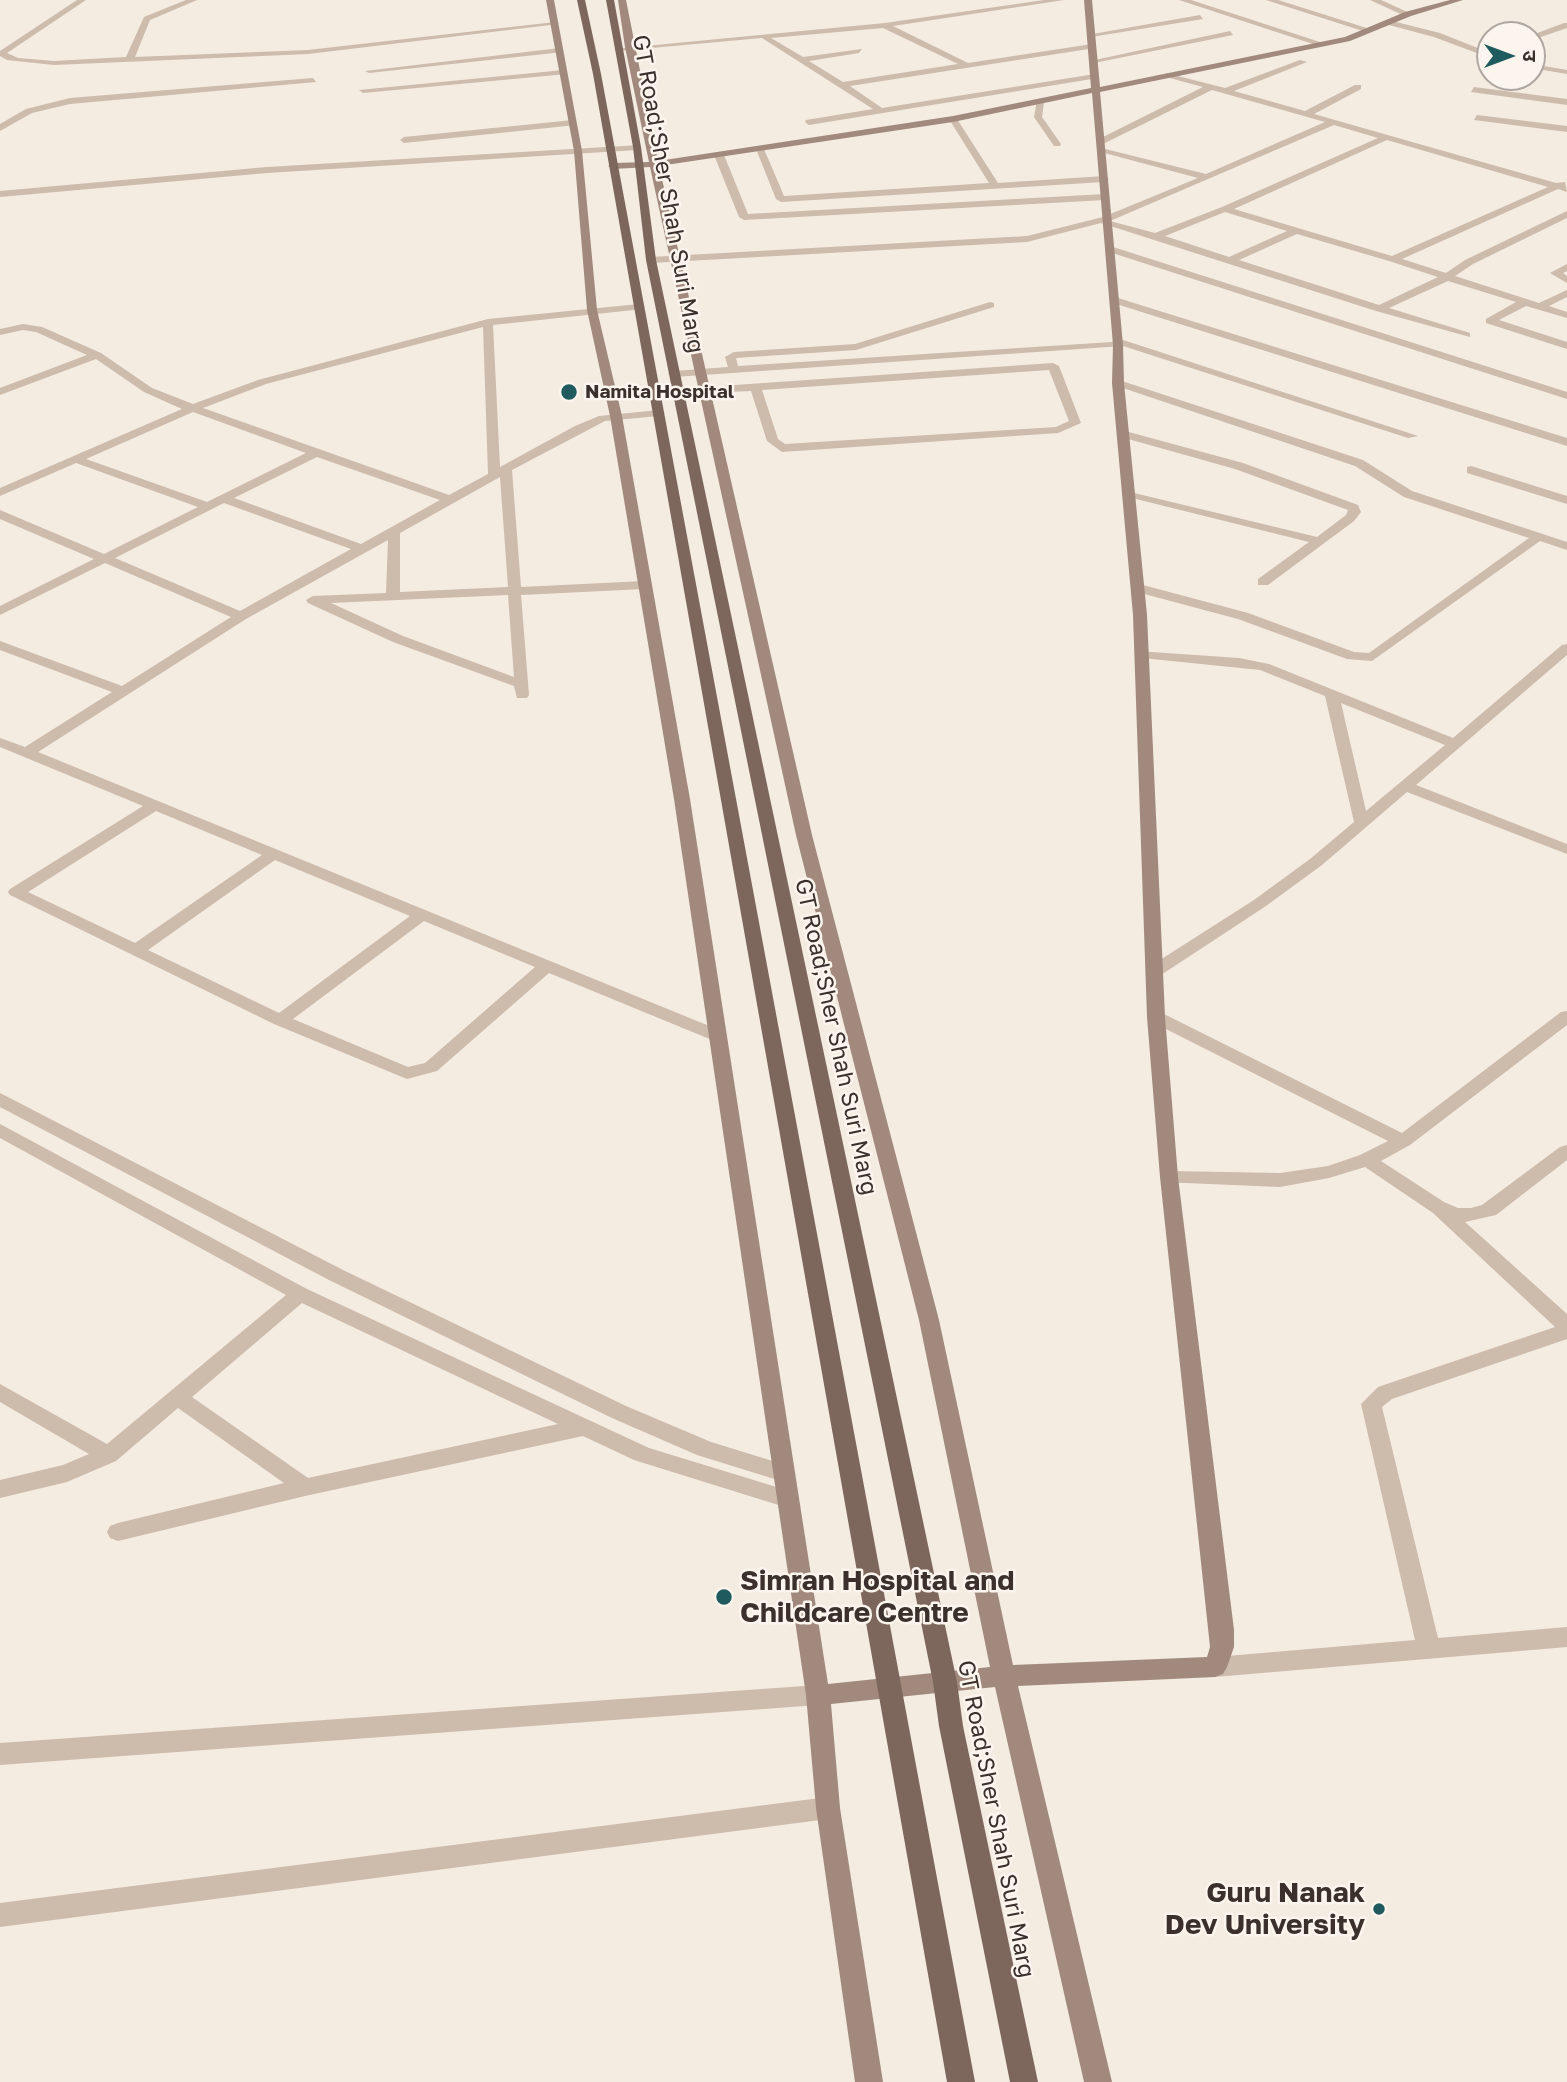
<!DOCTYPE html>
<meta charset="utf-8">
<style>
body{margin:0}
#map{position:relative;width:1567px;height:2082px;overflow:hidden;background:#f4ebe1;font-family:"Golos Text","Noto Sans Devanagari",sans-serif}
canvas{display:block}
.north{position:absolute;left:1476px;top:21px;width:70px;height:70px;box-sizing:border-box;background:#fbf5ee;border:2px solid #aea6a0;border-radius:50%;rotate:90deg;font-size:19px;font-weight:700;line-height:28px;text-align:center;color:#3b302b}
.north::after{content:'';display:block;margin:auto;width:24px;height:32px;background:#1f5a5e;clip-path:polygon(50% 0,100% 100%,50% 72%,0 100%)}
</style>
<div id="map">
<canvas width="1567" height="2082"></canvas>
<div class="north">उ</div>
</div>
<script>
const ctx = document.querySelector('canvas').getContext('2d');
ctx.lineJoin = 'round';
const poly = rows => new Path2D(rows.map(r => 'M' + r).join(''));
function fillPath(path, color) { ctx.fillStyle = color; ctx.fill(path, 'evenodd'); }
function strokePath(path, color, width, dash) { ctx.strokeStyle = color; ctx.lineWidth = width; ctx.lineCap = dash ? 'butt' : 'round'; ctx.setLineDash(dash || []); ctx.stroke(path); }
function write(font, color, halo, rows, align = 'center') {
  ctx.font = font + ' "Golos Text",sans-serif'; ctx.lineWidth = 5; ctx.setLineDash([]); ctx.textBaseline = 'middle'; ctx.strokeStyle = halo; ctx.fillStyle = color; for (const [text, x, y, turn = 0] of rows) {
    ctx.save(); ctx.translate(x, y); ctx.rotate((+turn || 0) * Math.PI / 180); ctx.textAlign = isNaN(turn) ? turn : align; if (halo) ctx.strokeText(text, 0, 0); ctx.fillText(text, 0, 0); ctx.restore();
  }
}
const street = poly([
 [77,0,86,0,7,53,18,58,54,61,126,57,144,17,186,0,197,0,150,20,135,57,308,50,555,22,559,24,308,54,54,65,7,60,0,56,0,51,77,0],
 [1044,0,1064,0,893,26,968,63,1092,44,1095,48,850,86,882,108,1095,74,1098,78,809,125,805,122,806,120,873,109,762,38,618,51,614,49,885,23,1044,0],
 [883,28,958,64,843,82,809,61,859,53,862,49,803,57,771,38,883,28],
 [1179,0,1191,0,1326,44,1319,46,1179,0],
 [1266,0,1278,0,1373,30,1366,32,1266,0],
 [1370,0,1381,0,1412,14,1405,16,1370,0],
 [1200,15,1203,19,1091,37,1087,35,1200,15],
 [1388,20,1440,33,1490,53,1490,58,1434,37,1385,24,1388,20],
 [1564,23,1567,23,1567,28,1532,40,1532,35,1564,23],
 [1230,31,1233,35,1094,63,1090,61,1230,31],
 [560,48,563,52,369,73,365,71,560,48],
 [1300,60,1307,62,1234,91,1305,111,1355,85,1361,85,1361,89,1314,114,1556,183,1565,182,1567,192,1558,189,1402,259,1446,273,1465,260,1567,211,1567,218,1473,264,1455,276,1539,303,1567,290,1567,297,1549,306,1567,312,1567,318,1526,306,1499,320,1567,342,1567,349,1486,323,1486,319,1516,302,1448,281,1389,308,1470,333,1470,337,1376,311,1101,223,1027,242,651,263,646,260,651,257,1027,236,1103,217,1198,178,1097,151,1097,147,1206,174,1325,122,1212,90,1103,144,1097,144,1097,140,1203,87,1166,77,1166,73,1225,88,1300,60],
 [1334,125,1378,138,1222,207,1155,233,1110,221,1334,125],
 [1387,140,1548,187,1392,256,1234,209,1387,140],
 [1225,212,1287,231,1229,257,1165,236,1225,212],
 [1297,234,1389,261,1438,277,1379,305,1239,260,1297,234],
 [1532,64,1567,70,1567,74,1532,68,1532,64],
 [564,70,567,74,363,93,359,90,564,70],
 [313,78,316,82,70,104,32,113,0,131,0,124,26,109,70,98,313,78],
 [1474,87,1567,99,1567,105,1471,92,1474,87],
 [1037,100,1044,102,1042,117,1061,144,1060,146,1054,146,1034,117,1037,100],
 [1477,115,1567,126,1567,132,1474,120,1477,115],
 [953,116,957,119,998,183,1104,176,1109,179,1104,182,781,202,776,199,756,149,760,146,764,149,784,196,989,183,949,119,953,116],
 [573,120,576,121,576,125,404,143,400,140,404,137,573,120],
 [640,145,640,149,637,150,267,173,0,197,0,191,267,167,640,145],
 [719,152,724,155,748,214,1105,194,1110,197,1105,200,744,220,739,217,714,155,719,152],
 [1110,246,1567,392,1567,399,1106,251,1105,249,1110,246],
 [1567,264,1567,271,1563,273,1567,276,1567,283,1550,273,1567,264],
 [1110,298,1118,298,1567,438,1567,446,1110,302,1110,298],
 [990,302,994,303,994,307,856,350,736,358,738,366,1112,342,1117,338,1418,436,1408,438,1123,346,674,377,668,374,674,371,728,367,725,357,734,352,855,344,990,302],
 [639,304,644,307,643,309,493,325,500,467,575,426,599,416,659,410,665,413,659,416,605,421,512,470,521,587,644,581,651,585,644,589,521,595,529,695,527,698,517,698,514,686,393,642,308,603,306,600,313,596,386,593,388,540,246,619,38,752,724,1032,727,1036,724,1040,712,1040,549,973,437,1071,407,1079,274,1024,10,895,8,892,10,889,143,806,0,747,0,738,25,747,112,692,0,650,0,641,122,686,231,617,105,563,0,615,0,606,94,559,0,519,0,510,104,554,198,507,76,463,0,496,0,488,182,409,144,392,96,359,0,395,0,388,87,355,36,332,23,330,0,335,0,329,23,324,42,327,101,353,152,388,193,404,258,380,488,319,639,304],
 [483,327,488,474,449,495,203,408,266,384,483,327],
 [193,412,306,453,207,502,86,459,193,412],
 [317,457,440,500,361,544,234,498,317,457],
 [500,477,508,587,400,592,400,533,500,477],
 [224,503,351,549,240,611,115,558,224,503],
 [508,595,514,677,403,636,331,603,508,595],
 [156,811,262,855,135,943,28,892,156,811],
 [275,860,410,916,279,1013,148,950,275,860],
 [424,921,535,967,425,1063,408,1067,293,1019,424,921],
 [1053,363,1059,366,1081,423,1058,433,782,452,767,441,751,391,706,393,700,390,706,387,1053,363],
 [1049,370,1069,421,1056,427,785,444,778,439,762,390,1049,370],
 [1114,381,1122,381,1363,460,1412,491,1567,542,1567,550,1540,541,1372,661,1347,659,1238,619,1133,591,1133,585,1143,585,1248,613,1354,652,1369,653,1529,538,1404,497,1355,466,1114,385,1114,381],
 [1125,431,1243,463,1358,505,1361,512,1354,521,1268,585,1258,585,1258,579,1309,542,1124,496,1130,492,1317,537,1346,515,1348,510,1235,469,1121,437,1121,433,1125,431],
 [1471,466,1567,496,1567,504,1467,473,1467,467,1471,466],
 [1567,644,1567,655,1416,785,1567,844,1567,854,1407,792,1322,865,1266,906,1161,975,1149,975,1147,971,1149,967,1254,900,1310,859,1354,822,1325,696,1260,670,1142,658,1135,654,1137,651,1239,658,1269,664,1453,738,1562,645,1567,644],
 [1341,703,1445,745,1366,811,1341,703],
 [1567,1011,1567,1025,1410,1145,1381,1161,1444,1202,1458,1208,1471,1208,1482,1205,1560,1147,1567,1145,1567,1160,1496,1215,1465,1222,1567,1314,1567,1339,1392,1399,1382,1407,1438,1638,1567,1627,1567,1647,1215,1677,1207,1674,1203,1667,1207,1660,1215,1657,1415,1640,1361,1404,1378,1387,1555,1327,1433,1213,1365,1167,1329,1178,1280,1187,1162,1182,1160,1177,1162,1172,1169,1171,1280,1173,1328,1166,1360,1155,1388,1141,1150,1021,1147,1017,1156,1012,1162,1013,1402,1133,1561,1012,1567,1011],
 [0,1093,343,1270,626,1406,711,1442,792,1467,795,1473,792,1479,784,1482,697,1455,612,1418,329,1280,0,1107,0,1093],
 [0,1124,307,1289,649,1448,796,1493,799,1499,796,1505,788,1508,634,1460,583,1436,305,1496,118,1541,110,1538,107,1532,110,1526,118,1523,284,1483,178,1408,116,1461,67,1482,0,1498,0,1480,63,1465,89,1454,0,1402,0,1384,107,1444,286,1295,0,1138,0,1124],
 [302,1303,558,1424,308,1478,192,1397,302,1303],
 [818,1685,826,1688,830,1695,826,1702,818,1705,0,1765,0,1743,818,1685],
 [828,1797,837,1800,840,1808,837,1816,828,1819,0,1927,0,1903,828,1797]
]);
const secondary = poly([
 [546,0,554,0,582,151,597,310,622,416,690,799,828,1684,990,1667,919,1320,796,835,650,167,613,169,608,166,613,163,649,162,625,47,618,0,626,0,658,161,953,116,1091,88,1084,0,1092,0,1100,87,1345,37,1405,12,1450,0,1463,0,1411,16,1350,41,1100,92,1123,345,1124,383,1147,615,1165,1017,1178,1177,1234,1630,1234,1647,1227,1667,1223,1674,1215,1677,1018,1686,1112,2082,1084,2082,995,1687,831,1704,840,1808,883,2082,855,2082,816,1808,806,1695,674,799,610,416,587,310,574,151,546,0],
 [1092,93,1113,345,1112,383,1133,615,1147,1017,1160,1177,1210,1647,1207,1657,1013,1665,939,1320,812,835,659,166,953,122,1092,93]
]);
const primary = poly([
 [577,0,585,0,601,74,975,2082,947,2082,593,74,577,0],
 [606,0,614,0,641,147,656,260,957,1682,963,1726,1038,2082,1010,2082,939,1726,933,1682,646,260,633,147,606,0]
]);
const markers = [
 [569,392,9,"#1f5a5e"],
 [724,1597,9,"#1f5a5e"],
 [1379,1909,7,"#1f5a5e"]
];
const farPoinames = [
 ["Namita Hospital",585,392]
];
const streetNames = [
 ["GT Road;Sher Shah Suri Marg",668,194,80],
 ["GT Road;Sher Shah Suri Marg",836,1037,78],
 ["GT Road;Sher Shah Suri Marg",996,1819,79]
];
const nearPoinames = [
 ["Simran Hospital and",740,1581],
 ["Childcare Centre",740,1613],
 ["Guru Nanak",1365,1893,"right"],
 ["Dev University",1365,1925,"right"]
];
fillPath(street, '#cdbbac');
fillPath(secondary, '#a18a7d');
fillPath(primary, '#7d675c');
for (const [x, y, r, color] of markers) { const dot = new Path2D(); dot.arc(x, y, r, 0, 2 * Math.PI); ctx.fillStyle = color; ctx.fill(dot); strokePath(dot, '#fbf5ee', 2.5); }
write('bold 19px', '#3b302b', '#fbf5ee', farPoinames, 'left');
write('23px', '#3b302b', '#fbf5ee', streetNames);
write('bold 28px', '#3b302b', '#fbf5ee', nearPoinames, 'left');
</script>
